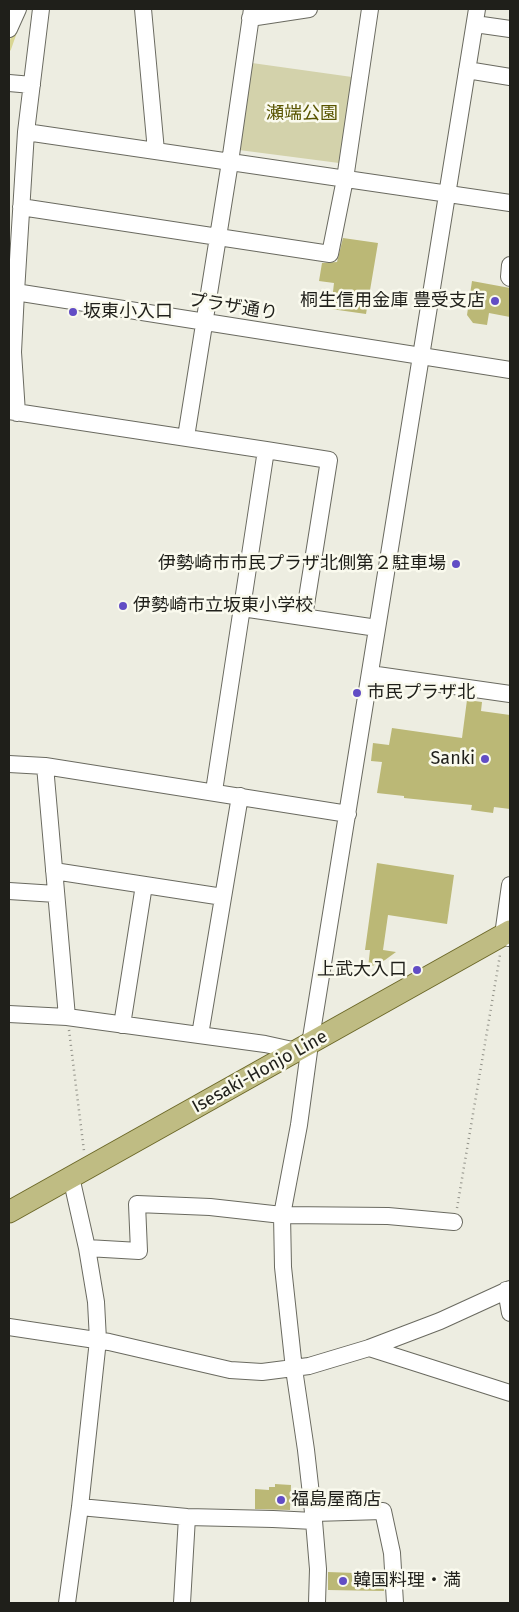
<!DOCTYPE html>
<meta charset="utf-8">
<style>
body{margin:0}
#map{position:relative;width:519px;height:1612px;overflow:hidden;background:#edede1;font-family:"Fira Sans",sans-serif}
canvas{display:block}
.frame{position:absolute;inset:0;border:10px solid #1f1f1a;pointer-events:none}
</style>
<div id="map">
<canvas width="519" height="1612"></canvas>
<div class="frame"></div>
</div>
<script>
const ctx = document.querySelector('canvas').getContext('2d');
ctx.lineJoin = 'round';
function fillPath(path, color) { ctx.fillStyle = color; ctx.fill(path, 'evenodd'); }
const poly = rows => new Path2D(rows.map(r => 'M' + r).join(''));
function strokePath(path, color, width, dash) { ctx.strokeStyle = color; ctx.lineWidth = width; ctx.lineCap = dash ? 'butt' : 'round'; ctx.setLineDash(dash || []); ctx.stroke(path); }
function write(font, color, halo, rows, align = 'center') {
  ctx.font = font + ' "Fira Sans","Noto Sans JP",sans-serif'; ctx.lineWidth = 5; ctx.setLineDash([]); ctx.textBaseline = 'middle'; ctx.strokeStyle = halo; ctx.fillStyle = color; for (const [text, x, y, turn = 0] of rows) {
    ctx.save(); ctx.translate(x, y); ctx.rotate((+turn || 0) * Math.PI / 180); ctx.textAlign = isNaN(turn) ? turn : align; if (halo) ctx.strokeText(text, 0, 0); ctx.fillText(text, 0, 0); ctx.restore();
  }
}
const green = poly([
 [252,63,352,77,339,163,239,150]
]);
const stream = poly([
 [9,49,15,32]
]);
const building = poly([
 [343,238,378,243,366,314,331,309,334,283,319,281,322,263,337,262],
 [472,281,510,288,510,317,489,313,487,325,473,323,467,315],
 [467,700,482,702,481,711,510,715,510,809,494,807,493,813,471,810,472,805,404,798,404,796,377,793,382,762,371,761,373,743,389,745,392,728,462,738],
 [377,863,454,875,447,924,388,915,383,950,396,952,385,960,368,968,370,950,365,950],
 [275,1484,291,1485,290,1510,255,1509,255,1489,269,1490,269,1487,275,1487],
 [328,1572,383,1574,384,1591,328,1590]
]);
const path = poly([
 [69,1030,84,1151],
 [457,1208,500,955]
]);
const minor = poly([
 [143,9,156,151],
 [250,18,309,9],
 [475,24,510,29],
 [9,29,18,9],
 [467,70,510,77],
 [9,83,32,85],
 [26,132,510,203],
 [21,207,330,254,345,179,370,9],
 [510,265,509,277,510,278],
 [9,291,510,370],
 [9,411,266,450,214,791],
 [17,413,13,352,16,292,26,132,41,9],
 [186,437,230,162,252,9],
 [266,450,329,460,304,617],
 [242,608,377,628],
 [370,674,510,694],
 [9,764,45,766,348,814],
 [45,766,67,1017],
 [54,871,223,897],
 [9,891,56,894],
 [509,938,503,935,510,885],
 [9,1014,67,1017,265,1044,297,1051],
 [122,1025,144,885],
 [200,1035,240,796],
 [87,1248,139,1251,137,1204,210,1207,282,1215,388,1216,454,1222],
 [506,1290,510,1313],
 [9,1327,109,1342,230,1370,262,1372,309,1366,369,1348,440,1321,510,1289],
 [369,1348,510,1393],
 [80,1507,187,1517,273,1519,314,1521],
 [313,1513,383,1511,392,1553,395,1603],
 [67,1603,80,1507,98,1340,96,1302,87,1248,71,1177],
 [182,1603,187,1517],
 [317,1603,318,1569,314,1521,306,1450,294,1369,283,1267,282,1215,299,1125,310,1044,477,9]
]);
const major = poly([
 [9,1212,510,931]
]);
const markers = [
 [495,301,5,"#624dc5"],
 [73,312,5,"#624dc5"],
 [456,564,5,"#624dc5"],
 [123,606,5,"#624dc5"],
 [357,693,5,"#624dc5"],
 [485,759,5,"#624dc5"],
 [417,970,5,"#624dc5"],
 [281,1500,5,"#624dc5"],
 [343,1581,5,"#624dc5"]
];
const parkNames = [
 ["瀬端公園",302,114]
];
const poiNames = [
 ["桐生信用金庫 豊受支店",485,301,"right"],
 ["坂東小入口",83,312],
 ["伊勢崎市市民プラザ北側第２駐車場",446,564,"right"],
 ["伊勢崎市立坂東小学校",133,606],
 ["市民プラザ北",367,693],
 ["Sanki",475,759,"right"],
 ["上武大入口",407,970,"right"],
 ["福島屋商店",291,1500],
 ["韓国料理・満",353,1581]
];
const streetNames = [
 ["プラザ通り",233,307,9],
 ["Isesaki-Honjo Line",260,1072,-29]
];
fillPath(green, '#d3d2ab');
strokePath(stream, '#d9d693', 4);
fillPath(building, '#bbb876');
strokePath(minor, '#6a6a60', 18);
strokePath(major, '#6c6828', 23);
strokePath(path, '#929289', 2.5, [1, 4]);
strokePath(minor, '#fff', 16);
strokePath(major, '#bfbc83', 21);
for (const [x, y, r, color] of markers) { const dot = new Path2D(); dot.arc(x, y, r, 0, 2 * Math.PI); ctx.fillStyle = color; ctx.fill(dot); strokePath(dot, '#fafaee', 2); }
write('18px', '#585400', '#fafaee', parkNames);
write('18px', '#1f1f1a', '#fafaee', poiNames, 'left');
write('18px', '#1f1f1a', '#fafaee', streetNames);
</script>
